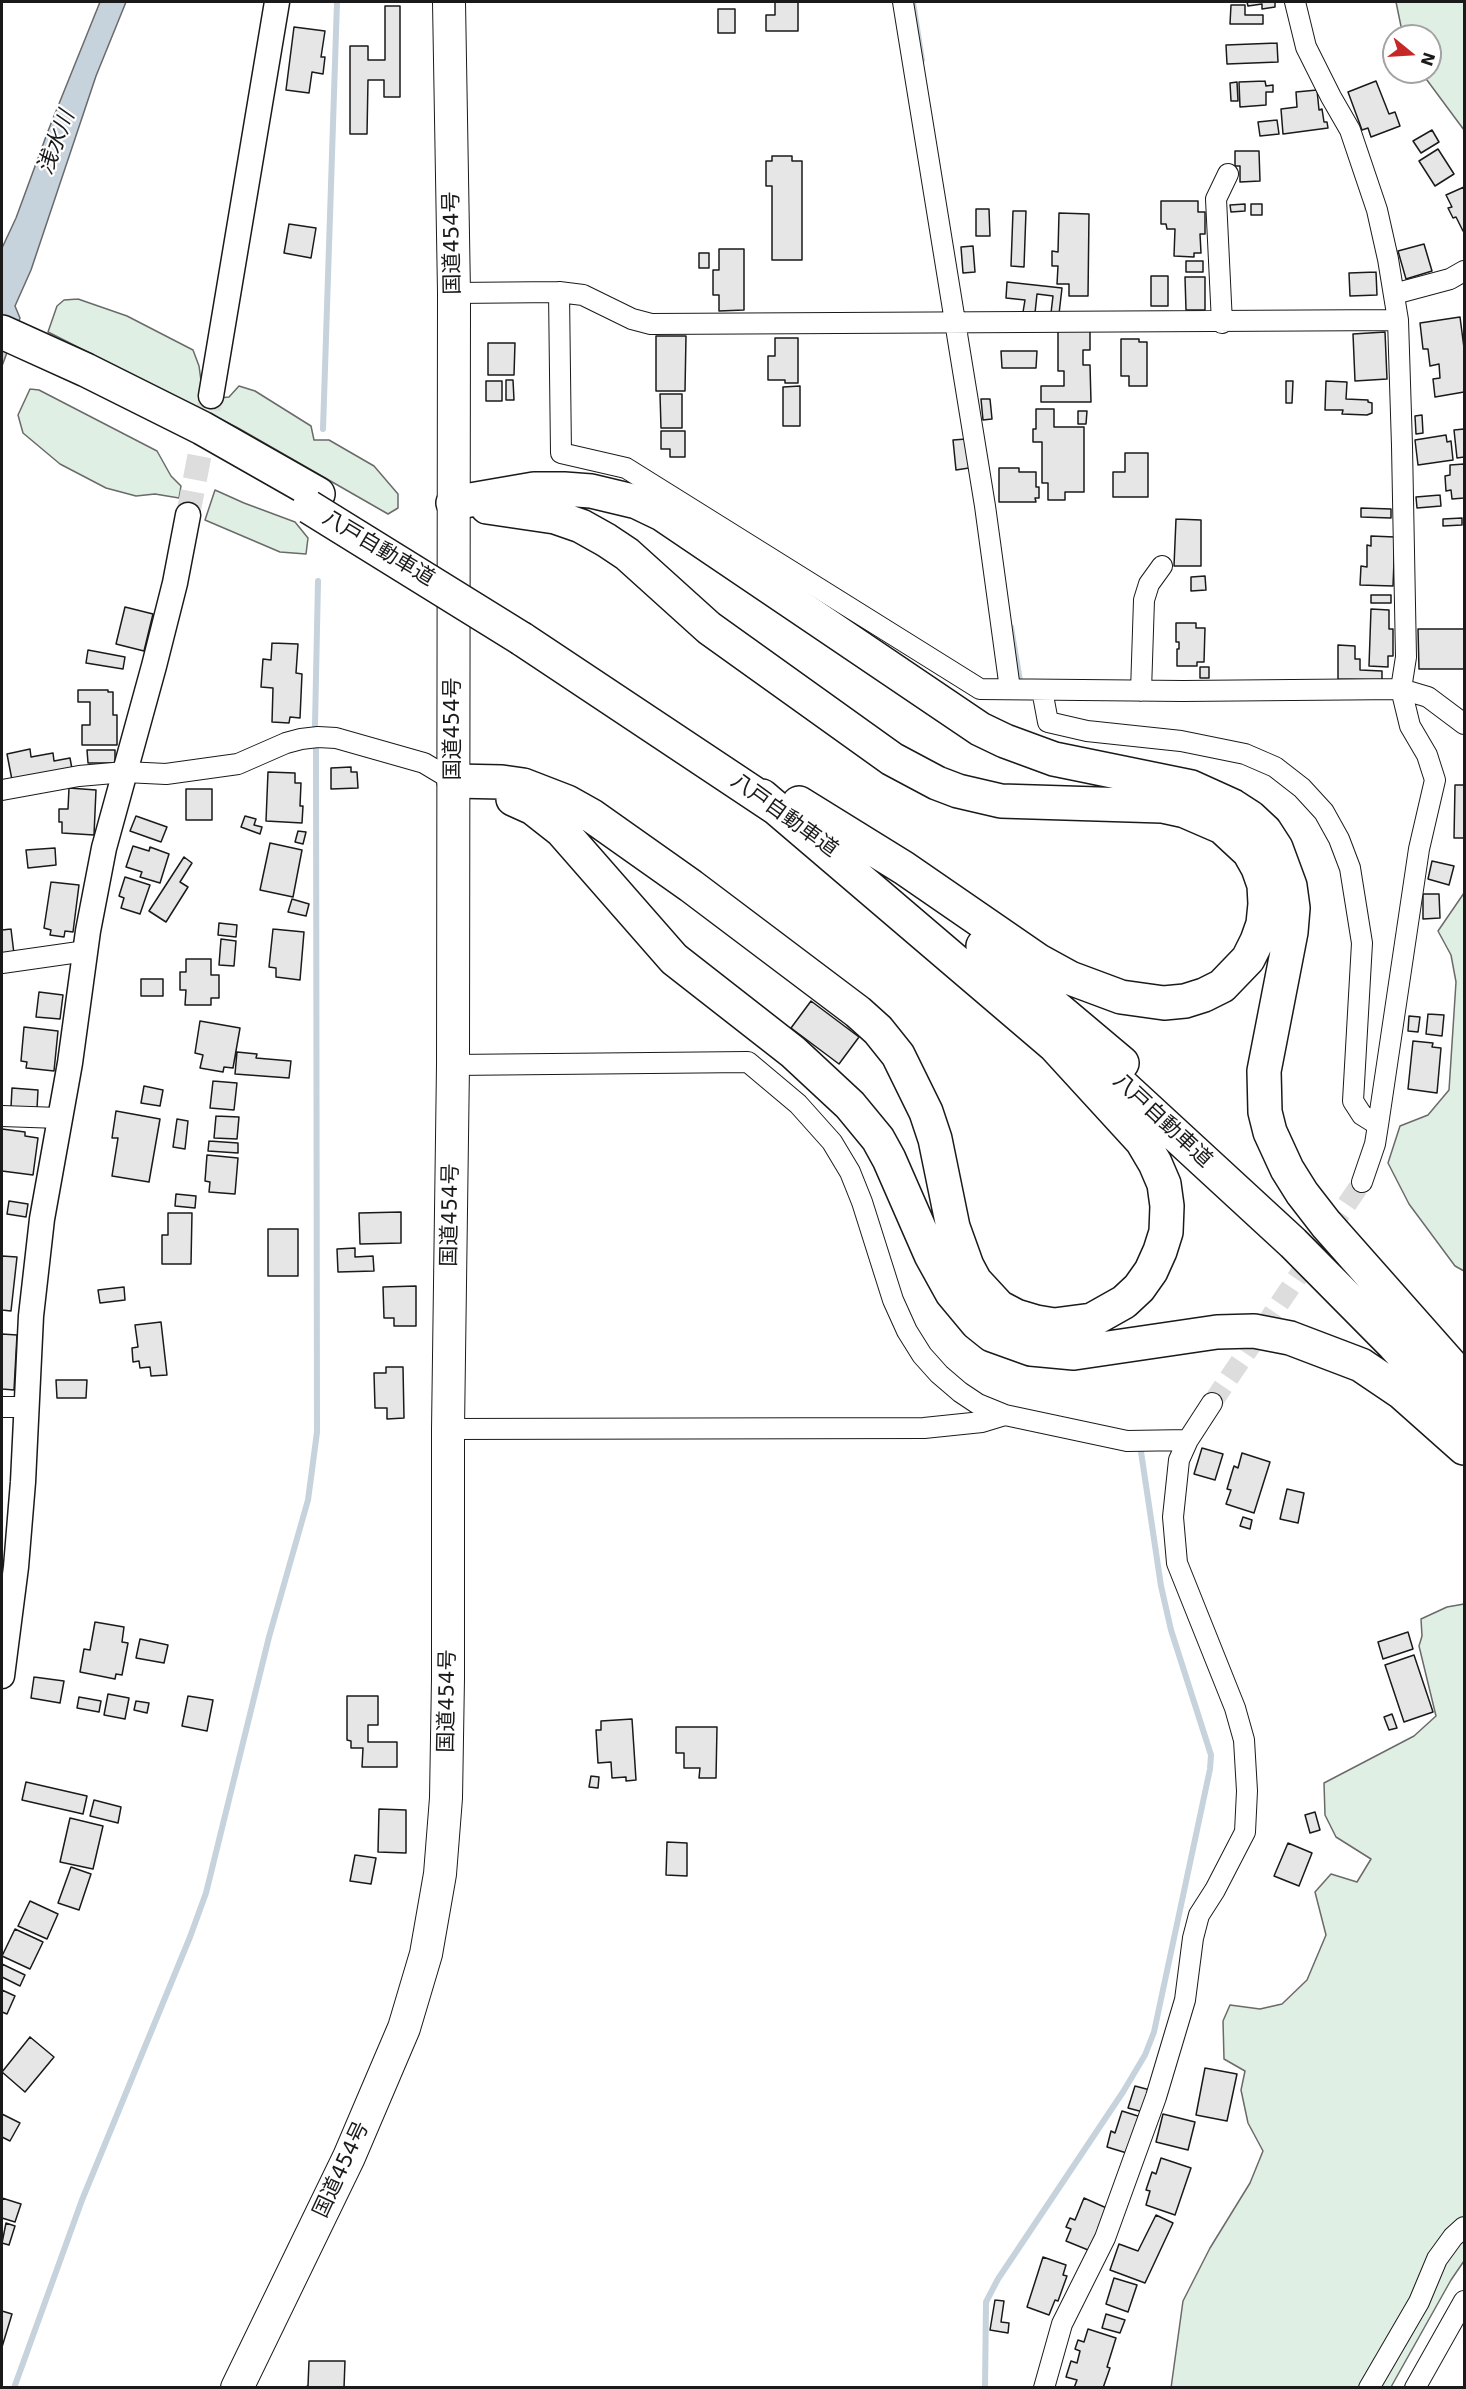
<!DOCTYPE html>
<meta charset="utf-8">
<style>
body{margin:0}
#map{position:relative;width:1466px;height:2389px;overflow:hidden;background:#fff;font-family:"DejaVu Sans",sans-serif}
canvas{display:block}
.frame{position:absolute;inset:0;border:3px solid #1a1a1a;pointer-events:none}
.north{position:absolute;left:1382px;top:24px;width:60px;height:60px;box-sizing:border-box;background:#fff;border:2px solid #a3a3a3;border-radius:50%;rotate:108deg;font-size:16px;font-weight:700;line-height:24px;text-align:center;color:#1a1a1a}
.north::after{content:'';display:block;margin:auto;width:21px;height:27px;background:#c62828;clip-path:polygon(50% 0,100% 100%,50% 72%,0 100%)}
</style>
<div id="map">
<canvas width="1466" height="2389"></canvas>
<div class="frame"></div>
<div class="north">N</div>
</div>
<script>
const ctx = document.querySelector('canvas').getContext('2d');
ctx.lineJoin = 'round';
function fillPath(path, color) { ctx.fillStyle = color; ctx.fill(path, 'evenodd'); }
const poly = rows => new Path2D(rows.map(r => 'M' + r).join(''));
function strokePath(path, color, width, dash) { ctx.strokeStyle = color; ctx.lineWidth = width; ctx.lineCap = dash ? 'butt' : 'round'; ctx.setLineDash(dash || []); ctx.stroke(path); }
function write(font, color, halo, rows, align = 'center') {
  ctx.font = font + ' "DejaVu Sans","Noto Sans JP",sans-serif'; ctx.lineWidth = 4.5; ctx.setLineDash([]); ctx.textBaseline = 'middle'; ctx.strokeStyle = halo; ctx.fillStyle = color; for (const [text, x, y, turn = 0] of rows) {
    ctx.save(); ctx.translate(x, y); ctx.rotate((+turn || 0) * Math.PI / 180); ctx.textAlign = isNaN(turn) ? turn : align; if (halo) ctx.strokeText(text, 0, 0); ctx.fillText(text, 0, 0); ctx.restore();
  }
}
const green = poly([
 [1396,2,1464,2,1464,130,1421,72,1430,72,1430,36,1403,36,1396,2],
 [78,299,127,316,193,350,199,366,202,388,219,398,229,397,239,386,255,391,311,426,314,440,329,440,374,466,398,494,398,508,388,514,238,428,48,332,57,306,64,300,78,299],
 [30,389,39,390,157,451,171,476,181,486,179,498,155,494,136,496,106,488,60,464,23,433,18,415,30,389],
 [215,490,244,503,295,522,308,538,306,554,280,552,205,520,215,490],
 [1464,893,1464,1271,1455,1266,1409,1204,1388,1163,1400,1126,1428,1115,1449,1090,1456,982,1451,955,1438,931,1464,893],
 [1464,1604,1464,2261,1451,2280,1391,2387,1171,2388,1183,2301,1210,2248,1250,2183,1263,2151,1248,2123,1241,2090,1245,2071,1224,2059,1223,2021,1230,2005,1260,2009,1282,2004,1307,1980,1326,1935,1315,1892,1331,1874,1357,1882,1371,1859,1336,1837,1325,1815,1324,1783,1414,1736,1436,1716,1419,1646,1422,1636,1421,1619,1447,1607,1464,1604]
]);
const water = poly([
 [100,2,126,2,96,76,31,270,15,306,20,318,2,366,2,248,16,218,48,131,100,2]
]);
const stream = poly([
 [913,2,922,60],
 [323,429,337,2],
 [1011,627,1020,681],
 [315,725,318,581],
 [14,2388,82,2200,190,1937,206,1893,269,1637,308,1500,317,1432,316,747],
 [985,2388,986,2302,998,2279,1123,2092,1145,2055,1154,2032,1210,1769,1211,1755,1171,1630,1161,1586,1140,1445]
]);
const building = poly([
 [775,2,798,2,798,31,766,31,766,15,775,15,775,2],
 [1247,2,1275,2,1275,7,1262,9,1262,4,1248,6,1247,2],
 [1231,5,1245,5,1245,15,1263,15,1263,24,1230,24,1231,5],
 [385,6,400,6,400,97,384,97,384,80,368,80,367,134,350,134,350,46,368,46,368,60,385,60,385,6],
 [718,9,735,9,735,33,718,33,718,9],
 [294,27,325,31,321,57,325,57,323,74,312,72,309,93,286,90,294,27],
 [1277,43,1278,62,1227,64,1226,45,1277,43],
 [1265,81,1266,86,1273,85,1273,92,1266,92,1266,105,1240,107,1239,82,1265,81],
 [1376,81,1389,114,1395,112,1400,126,1371,137,1368,128,1362,130,1348,92,1376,81],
 [1237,82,1238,101,1231,101,1230,83,1237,82],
 [1317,90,1319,110,1322,109,1324,122,1327,122,1328,128,1283,134,1281,109,1297,107,1296,92,1317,90],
 [1277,120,1279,134,1260,136,1258,122,1277,120],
 [1432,130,1439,142,1421,153,1413,141,1432,130],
 [1438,149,1454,174,1435,186,1419,161,1438,149],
 [1235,151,1259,151,1260,181,1240,182,1240,166,1235,166,1235,151],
 [772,156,792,156,792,161,802,161,802,260,772,260,772,186,766,186,766,161,772,161,772,156],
 [1464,187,1464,230,1463,231,1456,217,1453,218,1448,208,1452,207,1446,195,1464,187],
 [1161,201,1198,201,1198,212,1205,212,1205,234,1200,234,1201,253,1194,253,1194,257,1174,256,1175,229,1167,229,1166,224,1161,224,1161,201],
 [1245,204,1245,211,1231,212,1230,205,1245,204],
 [1251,204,1262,204,1262,215,1251,215,1251,204],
 [976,209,989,209,990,236,976,236,976,209],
 [1013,211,1026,211,1024,267,1011,266,1013,211],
 [1059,213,1089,214,1088,296,1069,296,1069,284,1057,284,1058,266,1052,266,1052,251,1058,252,1059,213],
 [289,224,316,228,311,258,284,253,289,224],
 [1424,244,1432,271,1406,279,1398,251,1424,244],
 [973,246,975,272,963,273,961,247,973,246],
 [719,249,744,249,744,310,719,311,719,295,713,295,713,270,719,270,719,249],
 [699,253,709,253,709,268,699,268,699,253],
 [1186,261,1203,261,1203,272,1186,272,1186,261],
 [1376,272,1377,295,1350,296,1349,273,1376,272],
 [1151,276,1168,276,1168,306,1151,306,1151,276],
 [1185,277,1205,277,1205,310,1186,310,1185,277],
 [1007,282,1062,288,1059,314,1051,313,1053,296,1037,294,1035,313,1023,312,1025,300,1006,298,1007,282],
 [1460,317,1464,348,1464,392,1435,397,1433,379,1440,378,1439,364,1430,366,1428,349,1423,349,1420,323,1460,317],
 [1090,329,1090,350,1083,350,1083,365,1090,365,1091,402,1041,402,1041,386,1064,386,1064,371,1058,371,1058,330,1090,329],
 [1385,332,1387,379,1355,381,1353,334,1385,332],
 [656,336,686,336,685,391,656,391,656,336],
 [775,338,798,338,798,383,785,383,785,380,768,380,768,356,775,356,775,338],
 [1121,339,1139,339,1139,342,1147,342,1147,386,1129,386,1129,376,1121,376,1121,339],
 [488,343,515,343,514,375,488,375,488,343],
 [1001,351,1037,351,1036,368,1002,368,1001,351],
 [506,380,513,380,514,400,506,400,506,380],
 [486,381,502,381,502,401,486,401,486,381],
 [1286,381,1293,381,1292,403,1286,403,1286,381],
 [1326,381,1347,382,1346,399,1368,400,1368,402,1372,403,1372,413,1367,415,1342,414,1343,410,1325,410,1326,381],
 [800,386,800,426,783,426,783,387,800,386],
 [660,394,682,394,682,428,661,428,660,394],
 [981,399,990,399,992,419,983,420,981,399],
 [1036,409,1054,409,1054,427,1084,427,1084,492,1065,492,1065,500,1048,500,1048,483,1042,483,1042,442,1033,442,1033,429,1036,429,1036,409],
 [1078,411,1087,411,1086,424,1078,424,1078,411],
 [1422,415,1423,433,1416,434,1415,416,1422,415],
 [1464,429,1464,457,1457,458,1454,430,1464,429],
 [661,431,685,431,685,457,670,457,670,449,661,449,661,431],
 [1446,435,1447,442,1451,441,1453,460,1418,465,1415,440,1446,435],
 [966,439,969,468,956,470,953,440,966,439],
 [1125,453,1148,453,1148,497,1113,497,1113,472,1125,472,1125,453],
 [1464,464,1464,498,1452,499,1451,490,1446,491,1445,476,1450,475,1450,465,1464,464],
 [999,468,1019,468,1019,472,1036,472,1036,487,1039,487,1039,498,1035,498,1036,502,999,502,999,468],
 [1440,495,1441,506,1417,508,1416,497,1440,495],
 [1361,508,1391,509,1391,518,1361,517,1361,508],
 [1462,518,1462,525,1443,526,1443,519,1462,518],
 [1176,519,1201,520,1201,566,1174,566,1176,519],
 [1371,536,1395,537,1393,586,1360,585,1361,566,1367,567,1367,545,1371,546,1371,536],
 [1205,576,1206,590,1191,591,1191,577,1205,576],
 [1371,595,1391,595,1391,603,1371,603,1371,595],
 [125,607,153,614,144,651,116,644,125,607],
 [1371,609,1389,610,1389,629,1393,629,1393,656,1388,656,1388,667,1369,666,1371,609],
 [1176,623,1196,623,1196,628,1205,628,1204,662,1197,662,1197,666,1177,666,1177,649,1179,649,1179,642,1176,642,1176,623],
 [1418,629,1464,629,1464,669,1419,669,1418,629],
 [272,643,298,644,296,673,302,674,300,718,290,717,289,723,272,722,273,688,261,687,263,659,271,660,272,643],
 [1338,645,1355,646,1355,659,1360,659,1360,670,1382,671,1382,680,1338,679,1338,645],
 [88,650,125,657,123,669,86,663,88,650],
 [1200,667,1209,667,1209,678,1200,678,1200,667],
 [78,690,108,690,108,692,113,692,113,715,117,715,117,745,82,745,82,725,90,725,90,702,78,702,78,690],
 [30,749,31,757,53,753,54,761,70,758,72,769,12,780,7,754,30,749],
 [87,750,115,750,115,763,88,763,87,750],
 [351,767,351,772,357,772,358,788,331,789,331,768,351,767],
 [268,772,295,773,295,783,301,783,300,806,303,806,302,823,266,821,268,772],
 [1455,785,1464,785,1464,838,1454,838,1455,785],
 [69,788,96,790,94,835,62,833,62,822,59,822,59,809,68,809,69,788],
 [186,789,212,789,212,820,186,820,186,789],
 [136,816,167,827,161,842,130,831,136,816],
 [245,816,256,819,254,825,262,827,260,834,241,827,245,816],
 [298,831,306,832,303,844,295,842,298,831],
 [270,843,302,850,293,897,260,890,270,843],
 [133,846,149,851,150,847,169,854,160,883,140,877,142,872,126,867,133,846],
 [55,848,56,865,28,868,26,850,55,848],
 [184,857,192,863,180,882,188,887,166,922,149,911,184,857],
 [1432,861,1454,866,1449,885,1428,879,1432,861],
 [125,877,150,885,140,914,121,908,124,898,119,896,125,877],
 [51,882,79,885,73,932,65,931,64,937,50,935,51,930,44,928,51,882],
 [1423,894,1439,894,1440,918,1423,919,1423,894],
 [292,899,309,904,306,916,288,912,292,899],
 [219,923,237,925,236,937,218,935,219,923],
 [11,929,14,954,2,956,2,930,11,929],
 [273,929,304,932,300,980,276,977,276,968,269,967,273,929],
 [221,939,236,941,234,966,219,965,221,939],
 [186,959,211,959,211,975,219,975,219,998,211,998,211,1005,185,1005,186,990,180,990,180,972,186,972,186,959],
 [141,979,163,979,163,996,141,996,141,979],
 [39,992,63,995,60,1019,36,1017,39,992],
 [811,1001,859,1037,839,1064,791,1028,811,1001],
 [1428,1014,1444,1015,1442,1036,1426,1034,1428,1014],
 [1409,1016,1420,1017,1418,1032,1408,1031,1409,1016],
 [200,1021,240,1028,233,1068,224,1067,223,1072,200,1068,203,1055,195,1053,200,1021],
 [24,1027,58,1031,54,1071,26,1068,27,1062,21,1061,24,1027],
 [1413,1041,1433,1043,1432,1047,1441,1048,1437,1093,1408,1089,1413,1041],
 [237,1052,257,1054,256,1058,291,1061,289,1078,235,1074,237,1052],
 [213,1081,237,1083,234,1110,210,1108,213,1081],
 [144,1086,163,1090,160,1106,141,1103,144,1086],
 [12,1088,38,1090,37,1109,11,1107,12,1088],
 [116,1111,160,1119,149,1182,112,1176,118,1138,112,1138,116,1111],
 [216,1116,239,1117,237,1139,214,1138,216,1116],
 [177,1119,188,1121,185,1149,173,1147,177,1119],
 [2,1129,25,1132,25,1136,38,1138,33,1175,2,1171,2,1129],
 [209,1141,238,1143,238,1153,208,1151,209,1141],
 [207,1155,238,1158,235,1194,209,1192,210,1182,205,1181,207,1155],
 [176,1194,196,1196,195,1208,175,1206,176,1194],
 [9,1201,28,1204,26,1217,7,1214,9,1201],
 [401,1212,401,1243,360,1244,359,1213,401,1212],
 [168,1213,192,1213,191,1264,162,1264,162,1235,168,1235,168,1213],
 [268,1229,298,1229,298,1276,268,1276,268,1229],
 [355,1248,355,1257,373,1256,374,1271,338,1272,337,1249,355,1248],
 [2,1256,17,1257,11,1311,2,1310,2,1256],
 [416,1286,416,1326,394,1326,394,1318,384,1318,383,1287,416,1286],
 [124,1287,125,1300,100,1303,98,1290,124,1287],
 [161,1322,167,1375,151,1376,150,1367,140,1368,139,1361,133,1362,132,1348,138,1347,135,1325,161,1322],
 [2,1334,17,1335,14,1390,2,1389,2,1334],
 [386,1367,403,1367,404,1418,387,1419,387,1408,375,1408,374,1373,386,1373,386,1367],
 [56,1380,87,1380,86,1398,57,1398,56,1380],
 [1202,1448,1223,1454,1215,1480,1194,1474,1202,1448],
 [1242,1453,1270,1462,1254,1513,1226,1504,1231,1490,1227,1489,1234,1466,1238,1468,1242,1453],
 [1287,1489,1304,1493,1298,1523,1280,1519,1287,1489],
 [1243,1517,1252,1520,1250,1529,1240,1526,1243,1517],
 [95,1622,124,1627,122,1642,128,1643,122,1675,116,1674,115,1679,80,1672,84,1649,90,1650,95,1622],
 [1408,1632,1413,1649,1383,1659,1378,1642,1408,1632],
 [140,1639,168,1645,164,1663,136,1658,140,1639],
 [1414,1655,1433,1712,1404,1722,1385,1665,1414,1655],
 [34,1677,64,1681,60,1703,31,1698,34,1677],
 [108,1694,129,1698,125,1719,104,1715,108,1694],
 [188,1696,213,1700,207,1731,182,1726,188,1696],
 [347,1696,378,1696,378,1725,368,1725,368,1742,397,1742,397,1767,362,1767,363,1748,351,1748,351,1741,347,1740,347,1696],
 [79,1697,101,1701,99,1712,77,1708,79,1697],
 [136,1701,149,1703,147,1713,134,1710,136,1701],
 [1392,1714,1397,1728,1389,1730,1384,1717,1392,1714],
 [632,1719,636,1780,626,1781,626,1777,612,1778,611,1762,598,1763,596,1730,601,1730,601,1721,632,1719],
 [676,1727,717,1727,716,1778,699,1778,700,1768,684,1768,684,1753,676,1753,676,1727],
 [591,1776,599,1777,598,1788,589,1787,591,1776],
 [26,1782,87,1796,83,1814,22,1800,26,1782],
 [94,1800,121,1807,118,1823,90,1816,94,1800],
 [379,1809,406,1810,406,1853,378,1852,379,1809],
 [1315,1812,1320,1830,1310,1833,1305,1815,1315,1812],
 [70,1818,103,1826,93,1869,60,1862,70,1818],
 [667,1842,687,1843,687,1876,666,1875,667,1842],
 [1288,1843,1312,1853,1299,1886,1274,1876,1288,1843],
 [355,1855,376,1858,371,1884,350,1881,355,1855],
 [71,1867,91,1874,79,1910,58,1903,71,1867],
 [30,1901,58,1914,47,1939,18,1926,30,1901],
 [15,1929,43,1942,30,1969,2,1956,15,1929],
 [2,1964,25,1975,20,1986,2,1977,2,1964],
 [2,1990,15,1996,7,2014,2,2012,2,1990],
 [30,2037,54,2057,25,2092,2,2072,30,2037],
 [1205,2068,1237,2074,1227,2121,1196,2115,1205,2068],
 [1135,2086,1150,2090,1143,2112,1128,2108,1135,2086],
 [1122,2111,1141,2117,1130,2154,1107,2147,1111,2131,1115,2133,1122,2111],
 [2,2114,20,2123,10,2141,2,2137,2,2114],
 [1163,2114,1195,2122,1188,2150,1156,2142,1163,2114],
 [1161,2158,1191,2168,1175,2215,1146,2205,1150,2191,1146,2190,1152,2172,1156,2174,1161,2158],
 [2,2198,21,2204,15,2222,2,2218,2,2198],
 [1084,2198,1111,2210,1093,2252,1066,2241,1071,2229,1066,2227,1070,2218,1075,2220,1084,2198],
 [1156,2215,1173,2223,1145,2283,1110,2270,1119,2244,1138,2251,1156,2215],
 [6,2223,15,2226,9,2245,2,2243,6,2223],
 [1043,2257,1066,2265,1063,2275,1067,2276,1058,2301,1055,2300,1049,2315,1027,2307,1043,2257],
 [1114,2278,1137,2285,1128,2312,1106,2304,1114,2278],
 [995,2300,1004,2301,1001,2322,1009,2323,1008,2333,990,2330,995,2300],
 [2,2311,12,2314,2,2347,2,2311],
 [1106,2314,1125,2320,1120,2333,1102,2328,1106,2314],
 [1088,2329,1116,2338,1107,2367,1110,2368,1103,2388,1074,2388,1077,2380,1066,2377,1071,2361,1077,2363,1080,2351,1075,2349,1078,2340,1084,2342,1088,2329],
 [309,2361,345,2361,344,2388,303,2388,308,2386,309,2361]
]);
const minorTunnel = poly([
 [1212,1403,1362,1182]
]);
const tertiaryTunnel = poly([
 [188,515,211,396]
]);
const minor = poly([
 [903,2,985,506,1010,689],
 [1295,2,1306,47,1331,97,1350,130,1377,210,1388,259,1398,320,1402,446,1406,657,1401,689,1410,726,1427,755,1435,780,1419,849,1378,1125,1375,1144,1362,1182],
 [559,292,561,453,626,468,980,689,1183,691,1401,689,1428,697,1464,724],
 [454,293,559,292,583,295,632,319,651,324,1398,320],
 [1394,294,1450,279,1464,271],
 [1222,323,1216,199,1228,174],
 [1042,690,1048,722,1087,731,1181,741,1245,754,1275,767,1302,788,1324,812,1339,839,1350,868,1362,943,1353,1101,1362,1115,1378,1125],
 [1141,691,1144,600,1149,584,1162,566],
 [2,790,79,776,125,772,166,774,238,764,286,743,301,739,318,737,336,738,424,763,454,781],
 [2,963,86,951],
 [453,1065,748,1062,798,1104,832,1142,850,1172,862,1202,893,1300,907,1331,922,1355,939,1374,960,1392,978,1404,1005,1415],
 [2,1116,59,1118],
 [2,1407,27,1407],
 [448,1429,924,1428,982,1422,1005,1415,1127,1441,1188,1440],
 [1044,2388,1062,2324,1105,2238,1156,2097,1185,2000,1193,1938,1199,1915,1215,1890,1245,1832,1247,1791,1244,1740,1235,1708,1177,1563,1173,1517,1179,1460,1188,1440,1212,1403],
 [1369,2388,1419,2302,1437,2259,1453,2237,1464,2227],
 [1415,2388,1464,2301]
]);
const tertiary = poly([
 [211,396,277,2],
 [2,1676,16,1567,23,1482,31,1316,42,1219,70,1063,88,931,104,848,154,666,175,583,188,515]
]);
const trunk = poly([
 [237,2388,349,2157,404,2028,426,1954,440,1874,446,1798,448,1678,448,1429,453,1065,454,293,449,2]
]);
const motorway = poly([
 [2,332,86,370,202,428,318,494],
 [453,503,534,489,564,489,591,491,637,502,662,514,980,729,1005,741,1054,759,1191,787,1233,806,1250,817,1265,831,1276,848,1290,886,1293,908,1291,932,1264,1071,1265,1112,1270,1132,1287,1169,1302,1193,1326,1224,1464,1380],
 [487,507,555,517,581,526,606,540,627,554,709,628,892,759,937,783,958,791,1001,801,1162,806,1185,811,1222,827,1249,852,1258,868,1264,885,1265,904,1263,924,1257,941,1248,959,1222,986,1204,995,1185,1001,1164,1003,1121,997,1070,978,1039,961,904,868,799,803],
 [522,639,779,810],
 [454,781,502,782,523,785,567,802,592,816,691,886,858,1012,878,1030,898,1055,926,1112,935,1139,953,1227,967,1266,975,1281,999,1307,1016,1316,1036,1322,1054,1325,1092,1320,1124,1302,1139,1288,1151,1271,1160,1251,1166,1232,1167,1206,1164,1184,1155,1163,1142,1141,1055,1046,762,796],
 [513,799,533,808,561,830,674,959,793,1052,850,1105,878,1139,889,1159,931,1255,952,1293,977,1323,992,1335,1031,1349,1074,1353,1217,1332,1254,1331,1290,1338,1361,1365,1401,1392,1464,1448],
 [983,946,1122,1063],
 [1090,1056,1293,1243,1394,1345,1464,1421]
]);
const motorwayBridge = poly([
 [309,507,522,639]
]);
const streetNames = [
 ["国道454号",453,243,-91],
 ["八戸自動車道",378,549,31],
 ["国道454号",454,729,-90],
 ["八戸自動車道",784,816,36],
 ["八戸自動車道",1162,1121,43],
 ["国道454号",451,1215,-89],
 ["国道454号",448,1701,-89],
 ["国道454号",342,2170,-65]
];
const waterNames = [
 ["浅水川",57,143,-69]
];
fillPath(green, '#e0efe3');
strokePath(green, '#6a6a6a', 1.5);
fillPath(water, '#c6d2dc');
strokePath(water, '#6a6a6a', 1.5);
strokePath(stream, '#c6d2dc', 6);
fillPath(building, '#e6e6e6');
strokePath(building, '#1a1a1a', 1.5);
strokePath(minorTunnel, '#ddd', 20, [20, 10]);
strokePath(tertiaryTunnel, '#ddd', 24, [24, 12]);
strokePath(minor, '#1a1a1a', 22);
strokePath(tertiary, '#1a1a1a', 27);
strokePath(trunk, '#1a1a1a', 34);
strokePath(motorway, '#1a1a1a', 36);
strokePath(minor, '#fff', 20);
strokePath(tertiary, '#fff', 24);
strokePath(trunk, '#fff', 32);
strokePath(motorway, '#fff', 33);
strokePath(motorwayBridge, '#1a1a1a', 36, []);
strokePath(motorwayBridge, '#fff', 33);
write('21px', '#1a1a1a', '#fff', streetNames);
write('italic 22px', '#1a1a1a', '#fff', waterNames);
</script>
